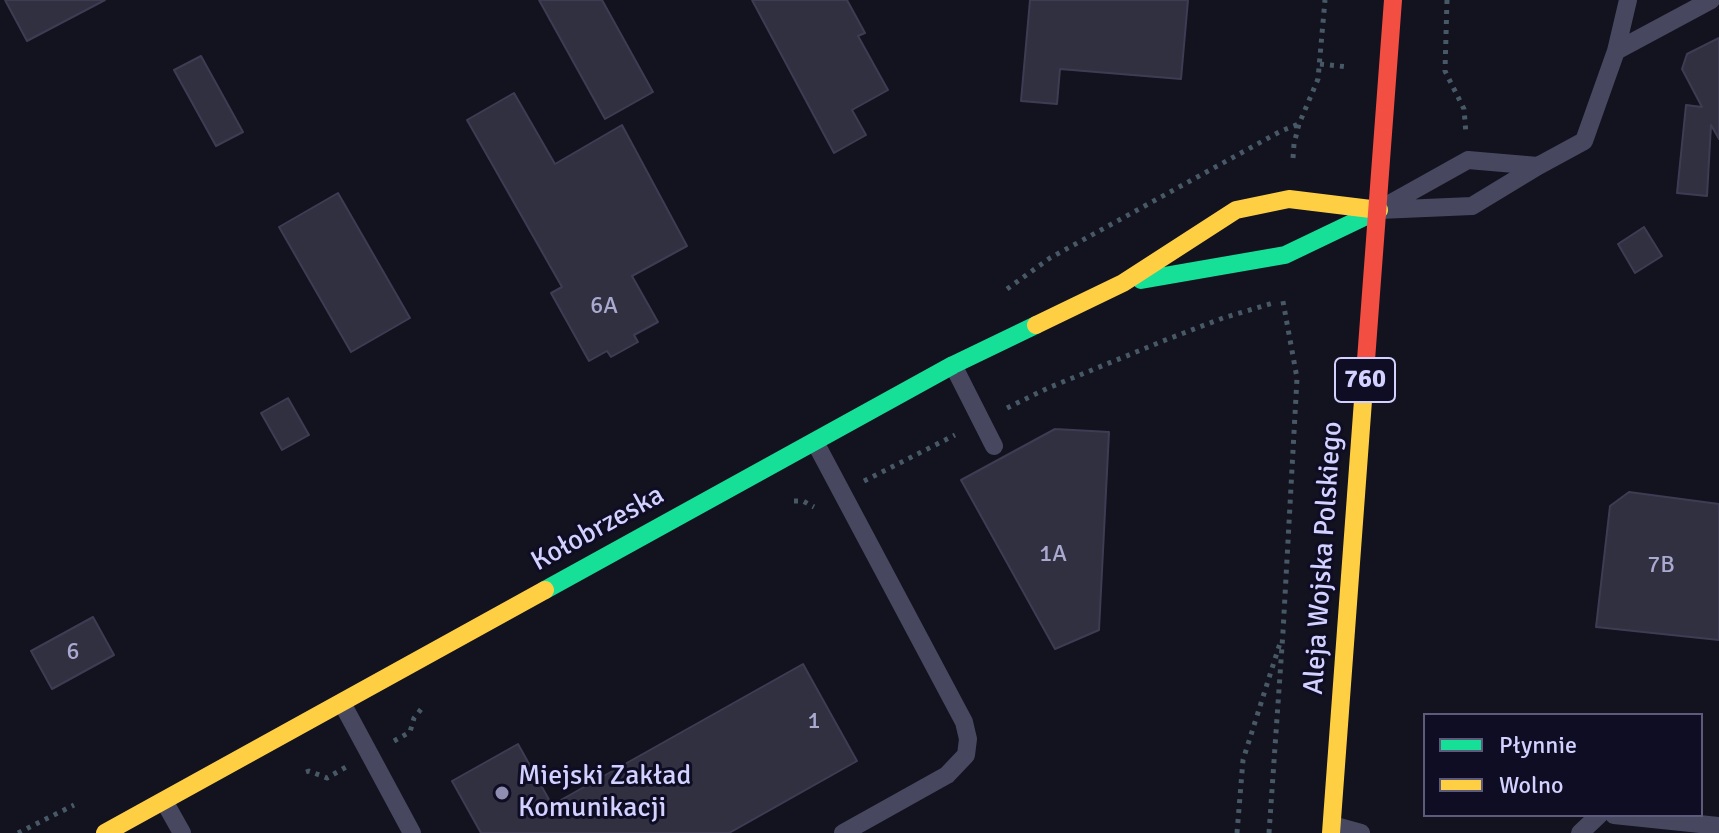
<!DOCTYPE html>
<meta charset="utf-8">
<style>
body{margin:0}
#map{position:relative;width:1719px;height:833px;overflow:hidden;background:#13121f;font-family:Signika,sans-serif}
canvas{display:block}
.legend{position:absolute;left:1423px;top:713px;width:280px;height:104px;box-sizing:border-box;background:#0f0d24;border:2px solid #5d5b7c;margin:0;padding:10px 14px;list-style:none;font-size:24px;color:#d2d1ff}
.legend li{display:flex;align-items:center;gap:16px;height:40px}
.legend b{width:40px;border:2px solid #5d5b7c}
</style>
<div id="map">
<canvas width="1719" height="833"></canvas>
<ul class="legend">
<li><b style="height:10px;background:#16e098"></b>Płynnie</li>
<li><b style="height:10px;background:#ffcf43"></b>Wolno</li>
</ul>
</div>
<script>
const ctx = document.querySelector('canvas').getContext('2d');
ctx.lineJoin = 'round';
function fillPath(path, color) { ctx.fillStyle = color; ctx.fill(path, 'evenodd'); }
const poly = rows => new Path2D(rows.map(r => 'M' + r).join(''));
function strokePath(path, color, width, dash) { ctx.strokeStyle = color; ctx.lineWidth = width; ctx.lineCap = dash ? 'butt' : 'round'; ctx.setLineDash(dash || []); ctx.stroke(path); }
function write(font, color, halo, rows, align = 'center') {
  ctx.font = font + ' Signika,sans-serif'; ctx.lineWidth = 6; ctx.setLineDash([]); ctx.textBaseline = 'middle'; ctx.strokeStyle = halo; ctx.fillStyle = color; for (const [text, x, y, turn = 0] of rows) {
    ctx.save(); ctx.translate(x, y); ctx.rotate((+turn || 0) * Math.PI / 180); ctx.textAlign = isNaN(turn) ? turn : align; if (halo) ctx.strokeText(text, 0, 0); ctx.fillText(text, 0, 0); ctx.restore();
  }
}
const building = poly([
 [5,0,105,0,27,41,5,0],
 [539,0,602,0,653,92,605,119,539,0],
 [752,0,847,0,865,33,858,36,888,90,852,110,866,135,834,153,752,0],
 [1030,0,1188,0,1181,79,1060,69,1057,104,1021,101,1030,0],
 [1719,38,1719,139,1711,125,1707,196,1677,193,1686,105,1702,107,1682,69,1687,54,1719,38],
 [201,56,243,132,216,146,174,70,201,56],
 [514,93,555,164,622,125,687,246,632,276,658,322,634,335,638,342,611,357,607,351,589,361,551,293,562,287,467,120,514,93],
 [338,193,410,318,351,352,279,227,338,193],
 [1644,227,1662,256,1635,273,1618,244,1644,227],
 [288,398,309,435,282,450,261,413,288,398],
 [1055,429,1109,432,1099,630,1055,649,961,480,1055,429],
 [1629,492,1719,504,1719,640,1596,627,1610,506,1629,492],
 [93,617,114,655,52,689,31,651,93,617],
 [803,664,857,761,729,833,481,833,452,781,518,744,552,805,803,664]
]);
const path = poly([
 [1447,0,1445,71,1464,109,1466,134],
 [1320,64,1348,67],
 [1293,158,1294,144,1299,124,1318,79,1325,0],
 [1007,289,1050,258,1281,131,1299,124],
 [1007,408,1048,388,1163,341,1223,318,1273,303],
 [864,481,955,435],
 [794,501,803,501,814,507],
 [394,741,410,732,414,718,422,708],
 [306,772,309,771,327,778,346,767],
 [18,833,74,805],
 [1237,833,1243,760,1281,640],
 [1269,833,1283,632,1297,378,1282,296]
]);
const lane = poly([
 [1616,51,1711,0],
 [1382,208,1468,160,1538,166],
 [1379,210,1472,206,1538,166,1584,141,1616,51,1628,0],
 [953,365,994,446],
 [815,442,964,722,968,739,966,755,947,775,843,833],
 [342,703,412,833],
 [164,801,182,833],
 [1614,815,1719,826],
 [1332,825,1361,833],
 [1580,833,1599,815]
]);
const fast = poly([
 [1141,280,1285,255,1379,210],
 [545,590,953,365,1036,325]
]);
const slow = poly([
 [1036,325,1123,283,1236,210,1289,199,1379,210],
 [105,833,545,590],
 [1331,833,1366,360]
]);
const jam = poly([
 [1366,360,1393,0]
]);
const markers = [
 [502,793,8,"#8f8eb1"]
];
const numberNames = [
 ["6A",604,307],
 ["1A",1053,555],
 ["7B",1661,566],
 ["6",73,653],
 ["1",814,722]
];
const shields = [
 [1365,380,60]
];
const shieldNames = [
 ["760",1365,380]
];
const streetNames = [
 ["Kołobrzeska",598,529,-29],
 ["Aleja Wojska Polskiego",1324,558,-86]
];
const poiNames = [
 ["Miejski Zakład",518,777],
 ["Komunikacji",518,809]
];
fillPath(building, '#313041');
strokePath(building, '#3e3c53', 2);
strokePath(path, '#475966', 5, [4, 6]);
strokePath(lane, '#474860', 18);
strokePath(fast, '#16e098', 18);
strokePath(slow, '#ffcf43', 18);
strokePath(jam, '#f24e42', 18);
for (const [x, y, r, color] of markers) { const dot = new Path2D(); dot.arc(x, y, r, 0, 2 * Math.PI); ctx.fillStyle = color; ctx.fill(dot); strokePath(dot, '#0f0d24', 3); }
write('24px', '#aaa9d0', null, numberNames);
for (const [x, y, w] of shields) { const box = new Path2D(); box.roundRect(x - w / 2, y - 22, w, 44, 6); ctx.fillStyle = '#0f0d24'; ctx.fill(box); strokePath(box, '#d2d1ff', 2); }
write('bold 26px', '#d2d1ff', null, shieldNames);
write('28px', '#d2d1ff', '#0f0d24', streetNames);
write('28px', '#d2d1ff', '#0f0d24', poiNames, 'left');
</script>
